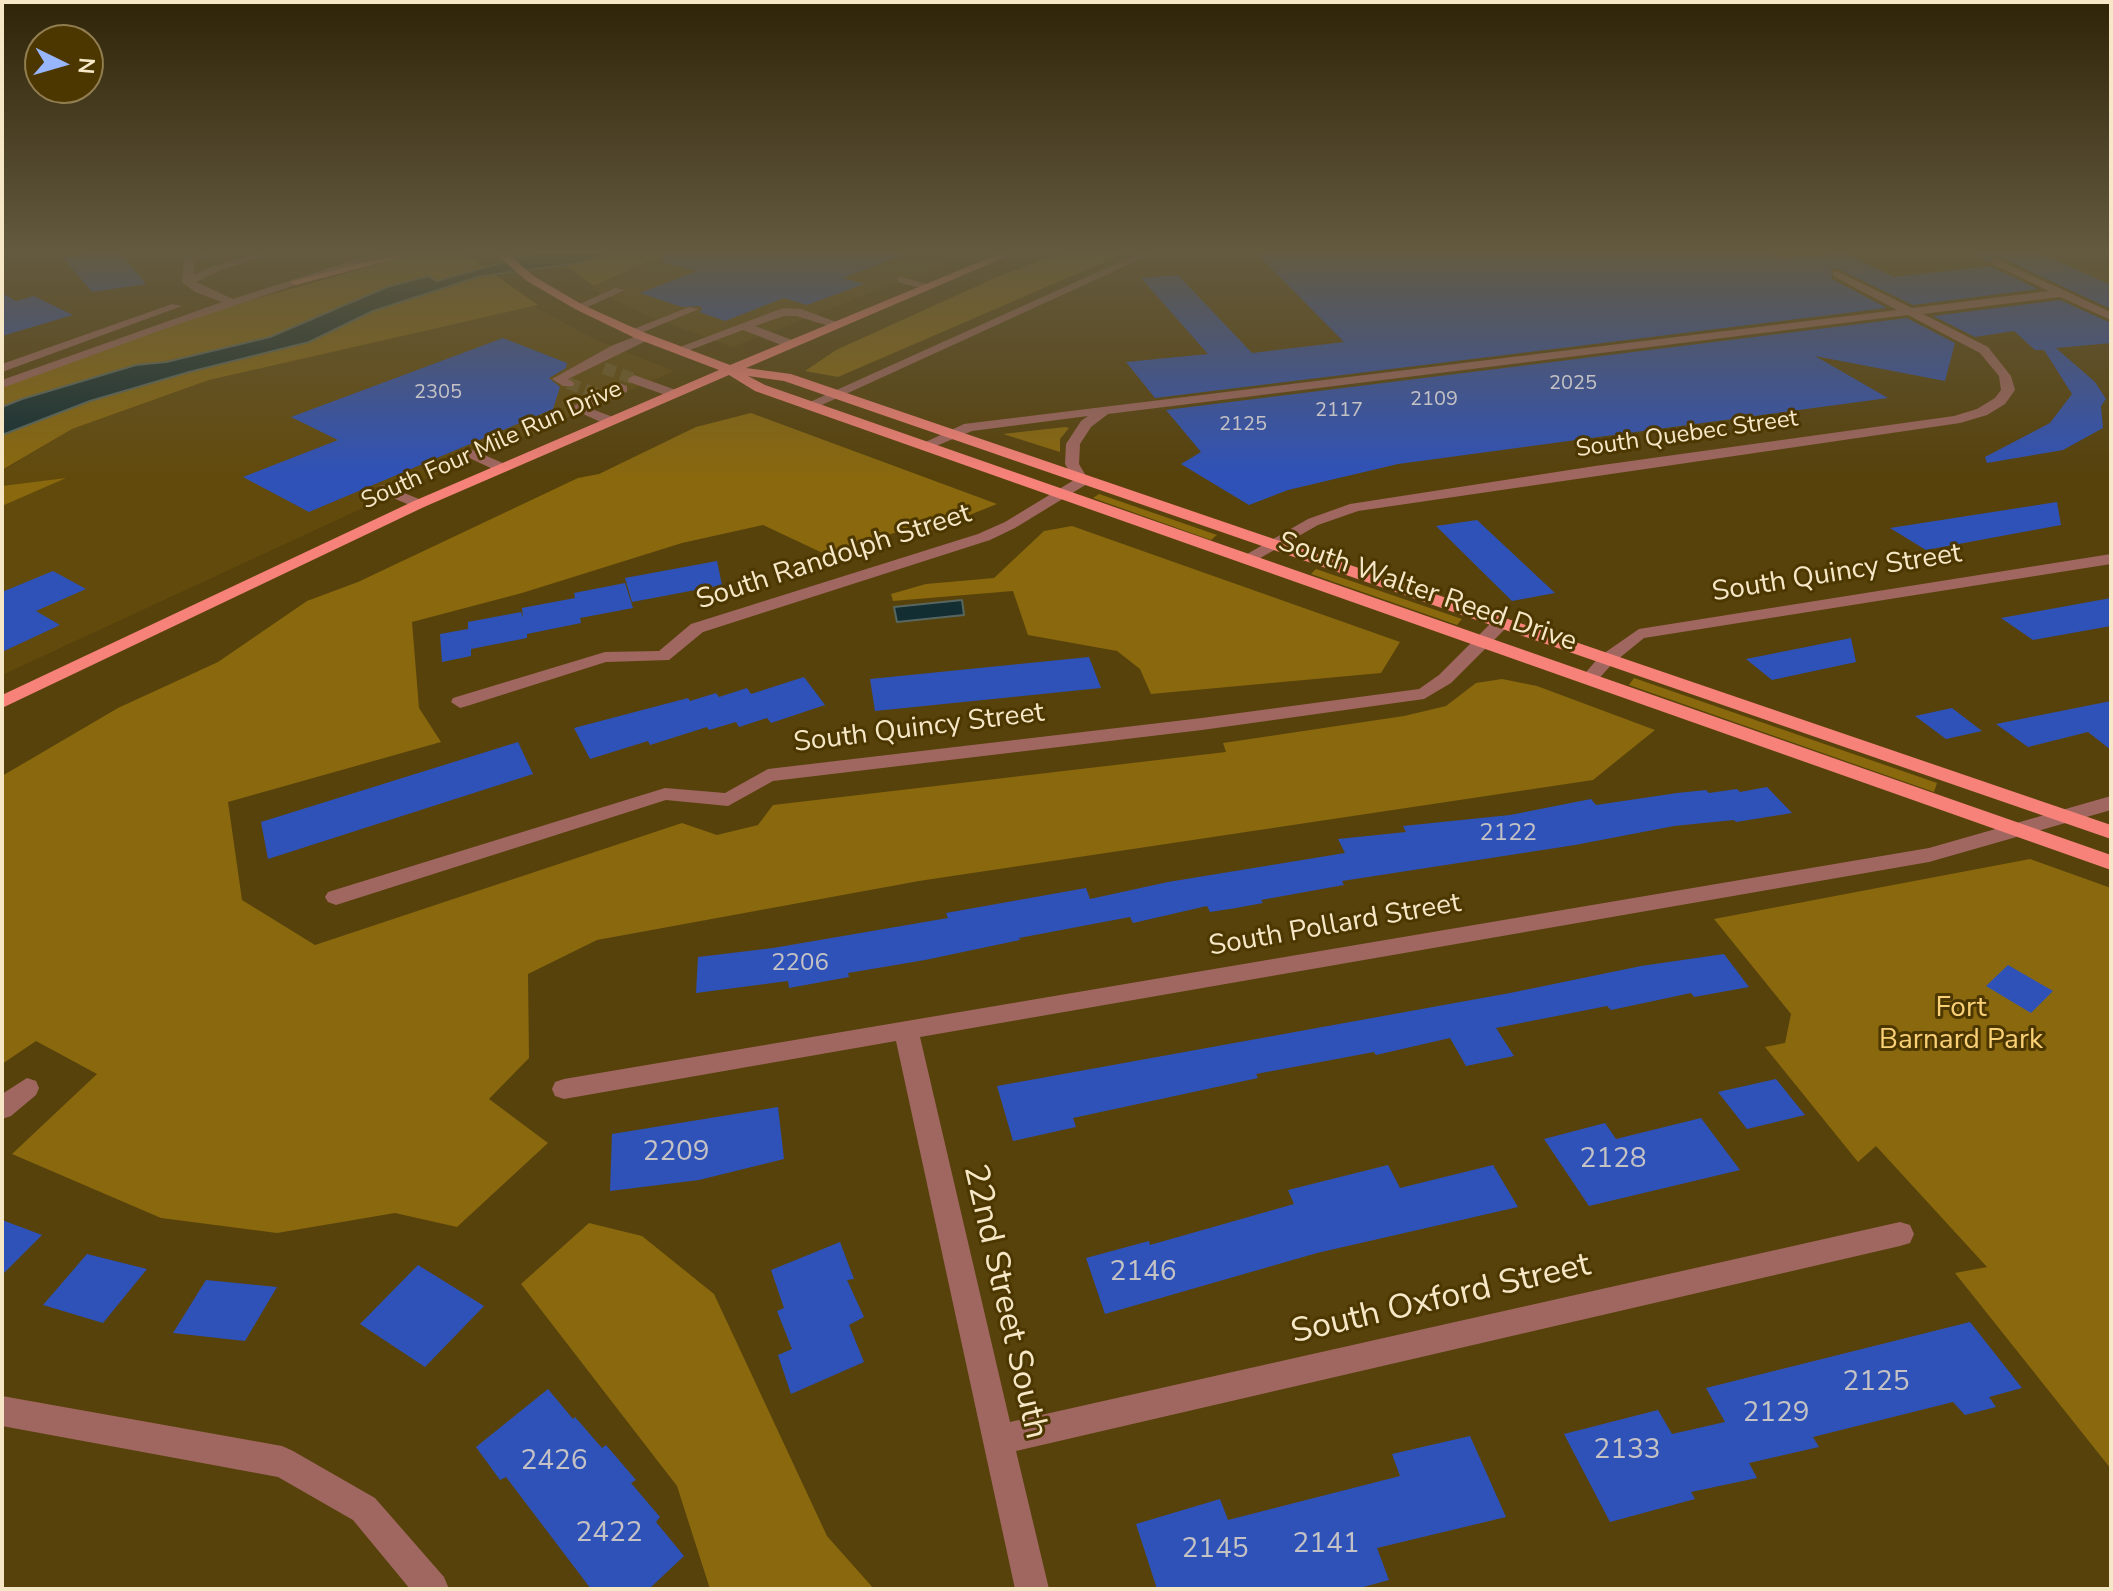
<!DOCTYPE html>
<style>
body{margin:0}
#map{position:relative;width:2113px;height:1591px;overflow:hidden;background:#57420c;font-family:"Nunito Sans",sans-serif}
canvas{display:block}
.frame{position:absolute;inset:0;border:4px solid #f6e7c7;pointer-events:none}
.north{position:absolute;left:24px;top:24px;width:80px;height:80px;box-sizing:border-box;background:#4c3700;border:2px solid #907d50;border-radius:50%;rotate:95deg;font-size:22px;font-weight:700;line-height:32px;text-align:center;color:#f6e7c7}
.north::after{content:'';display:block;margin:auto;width:28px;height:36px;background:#97b6fd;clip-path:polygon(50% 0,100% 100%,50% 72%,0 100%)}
</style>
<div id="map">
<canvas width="2113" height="1591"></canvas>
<div class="frame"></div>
<div class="north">N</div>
</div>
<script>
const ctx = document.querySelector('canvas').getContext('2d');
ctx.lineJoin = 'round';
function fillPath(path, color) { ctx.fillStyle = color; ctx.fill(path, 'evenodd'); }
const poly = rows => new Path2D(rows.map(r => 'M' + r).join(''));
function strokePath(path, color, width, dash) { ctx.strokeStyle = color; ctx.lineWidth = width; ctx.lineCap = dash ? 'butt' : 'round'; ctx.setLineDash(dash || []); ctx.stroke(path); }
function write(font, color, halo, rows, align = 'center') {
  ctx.font = font + ' "Nunito Sans",sans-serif'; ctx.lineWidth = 6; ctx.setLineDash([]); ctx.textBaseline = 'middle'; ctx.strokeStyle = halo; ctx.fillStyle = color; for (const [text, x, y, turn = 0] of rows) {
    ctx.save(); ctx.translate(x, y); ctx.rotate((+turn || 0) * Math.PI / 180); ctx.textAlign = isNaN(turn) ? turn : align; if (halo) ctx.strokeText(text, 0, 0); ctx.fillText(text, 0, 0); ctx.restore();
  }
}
const built = poly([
 [667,253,973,253,733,347,648,316,591,289],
 [533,306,596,340,674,371,419,482,2,675,2,506,62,479,2,486,2,471,72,429,209,380,471,318]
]);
const green = poly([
 [464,253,538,305,209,380,72,429,2,470,2,387,167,326,251,300,414,254],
 [549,253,667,253,594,286],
 [1062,253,1125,253,838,377,805,371,836,350,997,277],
 [751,413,997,504,922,534,894,533,827,555,763,525,682,543,522,593,412,622,419,708,441,742,228,802,242,900,315,945,682,823,717,835,758,825,773,805,1226,752,1223,743,1404,716,1446,706,1476,683,1502,679,1537,686,1655,730,1593,780,919,881,597,940,528,974,529,1058,489,1099,548,1143,457,1227,395,1213,277,1233,161,1218,12,1154,97,1074,36,1041,2,1064,2,776,118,708,218,662,307,601,358,582,578,478,599,474,696,427],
 [1065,427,1069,428,1060,439,1060,452,1003,434],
 [66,478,2,506,2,486],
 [1099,494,1217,535,1211,540,1093,498],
 [1072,526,1400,642,1381,673,1151,694,1140,669,1117,651,1028,635,1013,591,893,601,891,594,926,584,994,578,1044,531],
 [1316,569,1462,619,1457,625,1311,574],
 [1634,678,1937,783,1934,792,1629,685],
 [2030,859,2111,888,2111,1469,1955,1273,1987,1267,1876,1146,1858,1162,1765,1047,1785,1043,1791,1014,1714,919],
 [589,1223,642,1236,714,1294,827,1536,874,1589,710,1589,677,1486,521,1284]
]);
const water = poly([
 [536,253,613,253,573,264,481,276,373,311,309,342,189,372,90,401,2,435,2,407,22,399,136,365,166,362,270,337,387,287,428,276,437,281,536,253],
 [962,600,964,615,897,622,894,607,962,600]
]);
const building = poly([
 [86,253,121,253,146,284,92,292,63,258],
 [663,253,903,253,903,255,843,278,864,284,807,305,784,298,725,321,699,312,702,310,700,306,682,307,640,293,697,271,662,262],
 [1256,253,1772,253,1781,258,1845,253,1894,277,1990,266,2038,289,1913,305,1836,268,1831,270,1832,279,1887,308,1155,398,1126,362,1208,354,1141,278,1178,275,1252,353,1344,342],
 [1968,253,2040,253,2111,285,2111,309,1997,256,1988,262],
 [2,293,16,301,34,296,73,315,2,336],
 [2060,300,2111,323,2111,343,2056,348,2095,382,2106,399,2101,406,2103,428,2063,450,1987,463,1985,457,2050,423,2072,394,2044,350,2035,350,2014,331,1975,337,1933,316],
 [1907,318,1955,343,1945,381,1815,356,1888,398,1398,464,1288,490,1249,505,1181,464,1201,452,1166,410],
 [503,338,567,363,566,368,549,378,560,387,553,409,309,512,243,477,338,440,291,417],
 [2057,502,2061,525,1926,550,1890,528],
 [1477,520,1555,593,1512,601,1436,526],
 [717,561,722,585,632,602,625,578],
 [53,571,86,589,36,611,60,625,2,652,2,592],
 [625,583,633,608,580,618,581,623,527,634,527,638,471,649,471,656,442,662,440,634,468,629,468,622,521,612,523,618,522,608,575,598,574,593],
 [2111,598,2111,626,2033,640,2001,618],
 [1851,638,1856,662,1772,680,1746,659],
 [1089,657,1101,688,875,711,870,679],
 [804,677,825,705,771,723,767,718,739,727,736,722,709,730,707,727,650,745,648,741,590,759,574,728,688,698,690,701,716,693,719,697,747,688,751,694],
 [2111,701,2111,750,2088,732,2028,747,1996,724],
 [1952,708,1982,731,1946,739,1915,716],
 [518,742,533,774,268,859,261,822],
 [1767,787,1792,813,1736,822,1734,820,1674,826,1575,845,1342,881,1344,885,1261,900,1263,903,1236,908,1210,912,1207,906,1133,923,1130,917,1019,938,1020,940,925,960,848,973,849,977,789,988,788,981,696,993,698,957,773,948,948,918,946,913,1086,888,1090,899,1168,882,1345,853,1338,839,1406,832,1403,826,1510,815,1591,799,1596,805,1677,793,1706,790,1709,793,1737,789,1740,792],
 [1724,954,1749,987,1694,997,1691,993,1611,1010,1607,1006,1496,1028,1514,1056,1466,1066,1450,1038,1376,1055,1374,1052,1256,1074,1258,1078,1073,1118,1076,1127,1013,1141,997,1086,1510,993,1641,966],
 [2008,965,2053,991,2031,1013,1986,986],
 [1776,1079,1805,1115,1747,1129,1718,1092],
 [778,1107,784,1159,699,1180,610,1191,612,1134],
 [1701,1118,1740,1170,1589,1206,1544,1139,1605,1123,1616,1139],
 [1388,1165,1400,1188,1493,1165,1518,1207,1317,1253,1105,1314,1086,1258,1149,1241,1150,1245,1294,1204,1288,1190],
 [2,1220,42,1235,2,1275],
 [840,1242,854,1279,847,1280,864,1317,849,1325,864,1362,791,1394,778,1355,792,1349,777,1311,784,1308,771,1270],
 [87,1254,147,1269,103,1323,43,1305],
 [418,1265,484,1306,425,1367,360,1324],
 [206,1280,277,1287,245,1341,173,1333],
 [1970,1322,2022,1388,1989,1397,1996,1407,1965,1415,1953,1402,1813,1437,1819,1447,1749,1463,1757,1478,1691,1492,1695,1499,1610,1522,1564,1434,1658,1410,1672,1434,1725,1422,1706,1388],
 [548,1389,573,1419,575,1417,602,1448,606,1445,636,1480,631,1483,660,1517,656,1522,684,1556,649,1589,591,1589,506,1477,500,1480,476,1447],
 [1470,1436,1506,1517,1377,1548,1389,1580,1356,1589,1157,1589,1136,1524,1220,1499,1228,1520,1400,1476,1392,1454]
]);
const minorTunnel = poly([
 [604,368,634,379],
 [568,383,597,394]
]);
const minor = poly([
 [200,253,216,253,194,262,194,275,213,266,259,253,276,253,221,270,196,282,233,299,376,253,392,253,167,328,2,388,2,380,222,302,195,292,182,282,184,260,200,253],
 [1140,253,1154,253,813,409,801,406,1140,253],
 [1996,259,2111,312,2111,320,2060,297,1923,314,1988,347,2011,376,2015,390,2005,404,1987,415,1960,423,1358,511,1318,525,1248,565,1240,560,1242,557,1308,519,1350,504,1595,466,1954,416,1977,409,1995,398,2001,390,1999,376,1980,353,1908,315,1108,414,1091,427,1080,444,1079,464,1089,481,1087,484,1015,528,990,540,703,632,669,660,606,662,467,706,460,708,451,702,453,698,605,652,659,651,691,624,978,534,1005,522,1074,480,1065,464,1066,444,1081,421,1088,416,972,431,929,449,917,446,964,424,1897,310,1833,276,1833,272,1837,271,1912,308,2049,291,1992,264,1991,262,1996,259],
 [902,277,931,285,933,287,927,290,898,282,898,278,902,277],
 [615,288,625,290,583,309,573,307,615,288],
 [172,304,182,306,2,372,2,364,172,304],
 [689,307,699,309,636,335,626,332,689,307],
 [783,308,801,309,842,324,836,328,796,316,784,316,755,326,792,340,792,346,784,346,743,330,682,353,672,350,783,308],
 [644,333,648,334,648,340,568,379,574,383,573,386,563,386,552,379,611,346,644,333],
 [634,375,676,390,678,393,671,397,629,382,628,379,634,375],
 [616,382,627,386,627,392,589,408,613,417,613,423,603,423,570,408,592,396,592,391,603,392,616,382],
 [468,448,505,464,507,467,505,470,495,470,463,455,463,449,468,448],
 [384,485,424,501,427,504,419,509,379,492,379,486,384,485],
 [2111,554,2111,564,1644,638,1612,664,1595,683,1589,684,1580,679,1600,656,1639,629,2111,554],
 [1501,618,1510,623,1507,627,1451,683,1424,699,1202,730,773,781,728,806,666,800,336,905,328,902,325,897,328,892,665,788,725,793,768,769,1202,718,1419,689,1439,675,1495,619,1501,618],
 [2111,796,2111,810,1929,862,920,1037,1010,1422,1900,1222,1910,1225,1914,1234,1910,1243,1900,1246,1016,1451,1049,1589,1015,1589,896,1041,564,1099,555,1096,552,1089,555,1082,564,1079,1929,848,2111,796],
 [27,1078,36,1081,39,1088,36,1095,11,1116,2,1119,2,1094,27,1078],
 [2,1396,282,1446,293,1451,375,1498,444,1577,449,1589,410,1589,353,1520,278,1477,2,1426,2,1396]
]);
const major = poly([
 [400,253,418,253,296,285,290,282,400,253],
 [495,253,507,253,535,277,583,305,643,332,730,365,1001,253,1015,253,746,368,791,374,2111,825,2111,839,784,381,748,376,765,385,2111,855,2111,870,755,391,729,375,424,507,2,708,2,695,414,501,719,370,635,338,575,309,527,281,495,253]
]);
const farNumbernames = [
 ["2025",1573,384],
 ["2305",438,393],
 ["2109",1434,400],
 ["2117",1339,411],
 ["2125",1243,425]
];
const farStreetnames = [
 ["South Quebec Street",1687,435,-8],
 ["South Four Mile Run Drive",492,446,-24]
];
const numberNames = [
 ["2122",1508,834],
 ["2206",800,964]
];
const streetNames = [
 ["South Randolph Street",834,558,-18],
 ["South Quincy Street",1837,574,-9],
 ["South Walter Reed Drive",1427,593,19],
 ["South Quincy Street",919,729,-7],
 ["South Pollard Street",1335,926,-10]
];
const parkNames = [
 ["Fort",1961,1009],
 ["Barnard Park",1961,1041]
];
const nearNumbernames = [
 ["2209",676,1153],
 ["2128",1613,1160],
 ["2146",1143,1273],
 ["2125",1876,1383],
 ["2129",1776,1414],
 ["2133",1627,1451],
 ["2426",554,1462],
 ["2422",609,1534],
 ["2141",1326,1545],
 ["2145",1215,1550]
];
const nearStreetnames = [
 ["South Oxford Street",1441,1300,-13],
 ["22nd Street South",1004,1302,77]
];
fillPath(built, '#624a0c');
fillPath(green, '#89680e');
fillPath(water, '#132e32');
strokePath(water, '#57665f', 2);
fillPath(building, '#2f52b9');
strokePath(minorTunnel, '#6f5b28', 12, [12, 6]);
fillPath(minor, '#a06761');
fillPath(major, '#f68279');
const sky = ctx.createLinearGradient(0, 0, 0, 476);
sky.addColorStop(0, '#302407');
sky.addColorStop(0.53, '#635a40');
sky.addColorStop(1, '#635a4000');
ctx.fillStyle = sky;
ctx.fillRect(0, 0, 2113, 476);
write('20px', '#c4c2c4', null, farNumbernames);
write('24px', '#f6e7c7', '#4c3700', farStreetnames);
write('24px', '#c4c2c4', null, numberNames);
write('28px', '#f6e7c7', '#4c3700', streetNames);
write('28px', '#f9d075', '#4c3700', parkNames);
write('28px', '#c4c2c4', null, nearNumbernames);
write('34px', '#f6e7c7', '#4c3700', nearStreetnames);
</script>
